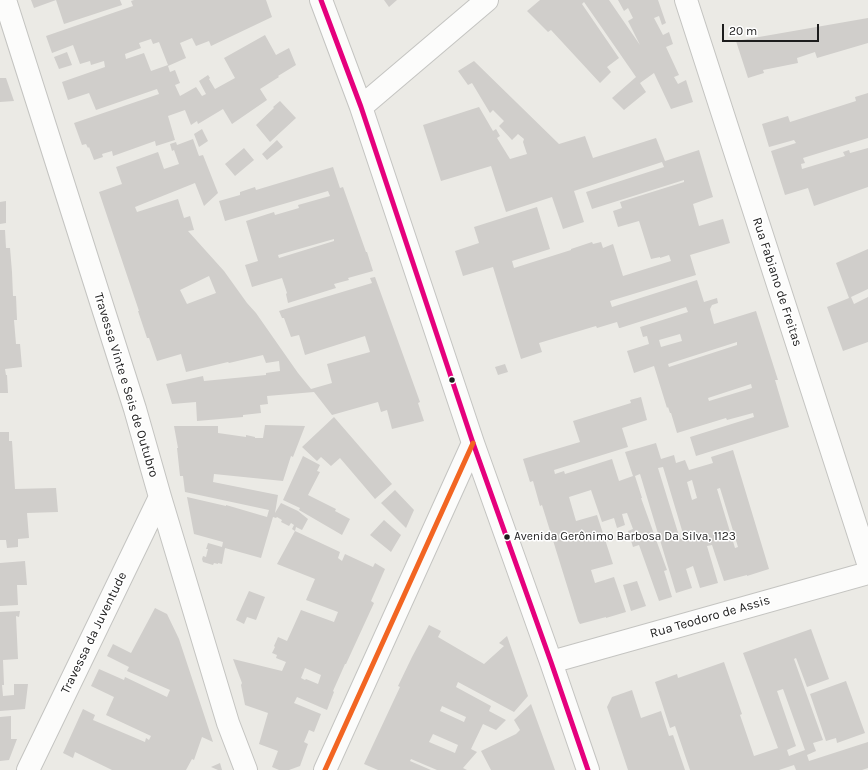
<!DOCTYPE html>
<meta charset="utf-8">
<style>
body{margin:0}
#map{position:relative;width:868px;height:770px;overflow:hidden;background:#ebeae5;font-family:Karla,sans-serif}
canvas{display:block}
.scale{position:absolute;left:722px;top:24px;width:97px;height:18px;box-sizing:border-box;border:2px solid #1d1d1d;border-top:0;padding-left:5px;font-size:12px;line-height:14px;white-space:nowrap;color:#1d1d1d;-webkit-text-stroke:3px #fff;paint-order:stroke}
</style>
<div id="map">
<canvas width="868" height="770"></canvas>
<div class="scale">20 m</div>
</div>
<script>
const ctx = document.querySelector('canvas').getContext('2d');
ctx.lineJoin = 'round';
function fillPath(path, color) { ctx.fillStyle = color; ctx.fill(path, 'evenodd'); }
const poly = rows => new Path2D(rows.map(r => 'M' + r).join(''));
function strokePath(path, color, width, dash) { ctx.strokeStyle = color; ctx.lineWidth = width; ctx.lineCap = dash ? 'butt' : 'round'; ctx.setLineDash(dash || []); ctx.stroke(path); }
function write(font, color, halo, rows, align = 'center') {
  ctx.font = font + ' Karla,sans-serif'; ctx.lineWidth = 3; ctx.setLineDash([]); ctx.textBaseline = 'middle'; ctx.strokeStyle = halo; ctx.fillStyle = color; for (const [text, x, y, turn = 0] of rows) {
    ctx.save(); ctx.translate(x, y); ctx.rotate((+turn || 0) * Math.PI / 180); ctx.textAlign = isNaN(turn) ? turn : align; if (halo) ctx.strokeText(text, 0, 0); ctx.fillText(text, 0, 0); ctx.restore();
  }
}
const building = poly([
 [31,0,120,0,122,5,64,24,56,0,34,8],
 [134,0,266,0,272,17,211,46,209,41,196,46,192,38,180,43,186,58,168,66,170,72,175,70,180,83,175,85,180,96,196,87,202,96,206,94,199,81,208,75,210,78,209,79,215,89,235,78,224,58,265,35,276,55,289,48,296,65,278,76,279,77,260,89,267,100,232,124,223,109,198,124,197,121,191,125,185,110,168,116,175,140,156,146,155,141,113,156,112,151,102,154,103,157,94,160,89,147,88,148,86,144,82,145,74,123,159,94,157,89,96,110,89,93,68,100,62,82,105,67,104,61,91,65,90,61,80,64,73,45,52,53,46,36,133,6,131,1],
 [151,39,153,44,159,42,168,65,151,71,144,53,126,59,125,54,141,48,139,43],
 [384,0,397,0,389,7],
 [540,0,609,0,640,45,628,21,633,18,628,8,624,11,618,0,658,0,666,23,662,25,659,16,654,18,663,35,669,32,673,44,666,47,679,75,674,77,678,84,686,80,693,102,671,109,654,73,640,83,646,92,624,110,612,98,636,77,584,2,582,4,619,58,607,67,611,72,600,83,551,30,548,32,527,11],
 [868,18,868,43,817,58,815,52,797,58,798,63,763,70,764,73,748,78,736,41],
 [67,52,72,65,59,69,54,57],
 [474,61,559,144,585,136,593,158,656,138,665,161,699,150,713,197,693,204,699,226,723,219,730,243,690,255,696,275,610,301,612,307,697,280,704,302,717,298,718,303,712,305,710,309,714,324,756,311,778,380,775,380,789,427,696,456,690,437,754,417,753,413,727,420,726,418,677,433,671,413,670,413,668,407,667,408,654,366,634,373,627,351,649,344,647,336,643,337,640,327,688,312,686,307,620,328,619,328,617,322,597,328,596,326,539,343,542,352,521,359,493,267,463,276,455,251,479,243,474,227,537,207,550,249,512,261,514,268,571,250,571,249,592,242,593,244,601,242,603,248,613,244,623,276,671,261,669,255,660,258,660,257,651,259,639,221,618,227,613,211,622,208,620,202,684,182,684,180,592,209,586,192,664,167,662,162,574,191,584,222,563,229,552,197,506,212,491,166,441,181,423,125,479,107,493,131,496,129,500,136,497,138,510,159,527,154,523,142,524,139,518,134,512,140,499,126,504,121,493,110,490,113,472,83,468,85,458,71],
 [680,334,682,341,661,347,659,340],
 [737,342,737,345,669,367,668,364],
 [751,384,752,388,709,401,708,398],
 [0,78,6,78,14,101,0,102],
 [868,93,868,138,803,158,805,163,801,164,802,169,845,156,843,152,849,150,850,153,868,148,868,187,814,206,808,188,785,195,771,151,796,143,794,140,769,147,762,124,788,116,790,122,856,101,855,97],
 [280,101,296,118,270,142,256,125,274,108,273,107],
 [202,129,208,141,199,147,194,134],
 [193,139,199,156,203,155,218,193,204,206,195,183,135,207,137,212,178,199,184,218,190,216,194,230,188,231,224,271,247,303,256,313,298,373,311,389,332,383,327,364,370,352,365,336,305,355,299,335,291,337,284,318,282,318,279,311,372,283,370,278,375,277,420,402,418,403,424,421,392,429,387,410,381,412,378,402,332,415,314,392,267,396,268,404,260,405,261,413,243,415,243,417,197,421,196,402,172,404,166,384,203,376,204,381,266,375,266,373,280,371,279,361,266,363,263,355,229,363,228,362,186,372,181,354,157,361,149,338,147,338,138,311,139,311,99,192,122,184,116,167,158,152,164,169,179,164,174,150,172,151,170,144,176,142,177,145],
 [209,276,216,293,187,304,180,290],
 [277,140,283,147,267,160,262,154],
 [244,148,254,160,235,176,225,164],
 [333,167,340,188,343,187,366,252,367,252,373,271,348,278,349,280,334,284,336,288,288,303,286,294,287,293,282,278,252,287,245,265,258,261,246,221,274,212,275,215,299,208,298,205,330,196,328,191,225,221,219,201,240,195,240,192,255,187,256,190],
 [334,239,334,241,279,258,278,255],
 [6,201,6,223,0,224,0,202],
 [0,230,5,230,6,248,10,248,12,272,13,296,16,296,17,320,14,320,16,344,20,344,22,367,5,369,6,375,7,375,8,393,0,393],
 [868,249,868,289,851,297,854,304,868,297,868,342,843,351,827,307,849,298,836,263],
 [505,364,508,372,498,375,495,367],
 [641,397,647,420,622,428,628,447,554,470,555,474,564,471,565,474,612,459,619,481,633,476,625,452,656,443,661,459,674,455,676,463,685,460,689,470,713,463,711,457,733,450,769,569,747,576,747,575,724,581,712,545,707,546,718,583,700,588,693,566,686,569,692,588,676,593,640,474,635,476,642,498,641,498,667,570,664,571,672,597,659,601,639,545,633,547,628,531,633,529,627,513,622,514,625,525,617,528,614,518,602,522,591,490,569,497,576,521,597,515,613,564,591,570,595,583,614,577,626,612,606,618,606,617,580,624,578,621,542,505,540,506,533,481,530,482,523,459,580,442,573,421,631,403,630,400],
 [663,467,684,537,680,539,658,468],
 [692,480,697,498,692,500,687,482],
 [720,488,738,547,735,548,717,489],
 [334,417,392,484,375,499,340,458,331,466,321,457,317,461,302,447],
 [265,425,305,426,293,457,291,456,283,481,214,474,213,482,278,495,275,513,281,503,298,511,308,519,302,530,296,527,295,531,340,552,338,558,342,561,345,554,373,567,375,563,385,569,371,601,374,603,346,664,345,664,333,691,334,692,327,710,297,697,294,703,321,714,314,732,309,730,304,742,308,744,300,766,289,770,279,770,272,767,278,751,259,744,268,713,245,705,241,685,242,683,233,659,282,671,286,662,276,658,277,655,272,653,275,647,274,646,278,637,287,641,301,610,334,622,338,612,306,600,315,579,277,564,295,531,292,529,294,525,291,523,289,526,281,522,282,520,277,517,276,518,273,517,261,558,225,548,222,564,218,563,218,564,214,563,213,565,203,562,202,559,203,556,206,557,208,549,206,549,208,543,222,547,223,542,194,534,187,497,226,506,226,505,267,517,269,510,185,492,183,476,180,476,177,448,178,448,174,426,218,426,218,433,246,437,246,435,255,437,255,438,263,438],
 [305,668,321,675,318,684,306,679,305,680,301,678],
 [0,432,9,432,9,441,12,441,15,489,56,488,58,512,27,513,29,538,18,539,18,547,7,548,6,540,0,540],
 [303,456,320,465,317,471,320,472,308,495,336,509,335,511,350,519,342,535,299,510,300,508,283,500],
 [395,490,414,510,406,528,381,503],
 [384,520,401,535,391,552,370,535],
 [25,561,27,585,17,585,18,605,0,606,0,563],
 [637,581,646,606,631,611,623,585],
 [249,591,265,597,256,620,247,617,244,624,236,620],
 [155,608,167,614,179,639,213,742,202,737,194,760,192,759,186,770,112,770,75,752,73,758,63,753,83,709,95,715,93,720,145,742,146,738,149,740,151,736,106,715,114,697,91,686,99,669,124,680,125,677,167,697,170,690,127,671,129,667,107,656,113,644,131,653],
 [20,611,19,617,16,616,18,659,3,660,4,685,2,685,3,696,14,695,14,684,28,684,25,709,0,711,0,612],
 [429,625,441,631,438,637,484,664,504,646,499,643,507,636,528,696,514,712,458,682,456,687,491,706,489,711,506,720,496,730,483,724,471,749,477,752,463,768,467,770,437,770,411,759,410,761,431,770,378,770,364,764,400,687,398,686,412,657],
 [442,706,466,717,464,722,440,711],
 [433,734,458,745,455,753,429,742],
 [811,629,829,679,807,687,796,658,794,659,823,740,813,743,816,751,807,755,809,761,868,742,868,768,862,770,796,770,794,765,779,770,690,770,675,726,670,728,655,682,677,674,678,678,724,662,742,714,740,715,754,756,778,748,743,653],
 [783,689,805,750,789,756,787,750,796,746,777,691],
 [846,681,865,733,837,743,836,738,826,741,810,694],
 [632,690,641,718,661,711,669,736,673,735,685,770,628,770,607,707,612,697],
 [531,704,555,770,491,770,481,751,516,734,520,730,514,720],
 [11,716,11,739,17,739,9,760,0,761,0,717],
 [220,763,222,770,218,770,211,767]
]);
const minor = poly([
 [5,0,135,409,160,497,228,723,246,770],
 [321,0,361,107,473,443,551,662,588,770],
 [686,0,868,563],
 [361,107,487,0],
 [551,662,868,573],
 [28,770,160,497],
 [325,770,473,443]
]);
const bus1 = poly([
 [321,0,361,107,473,443,551,662,588,770]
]);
const bus2 = poly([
 [325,770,473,443]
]);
const markers = [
 [452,380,3.5,"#1d1d1d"],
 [507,537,3.5,"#1d1d1d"]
];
const busNames = [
 ["Avenida Gerônimo Barbosa Da Silva, 1123",514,537]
];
const streetNames = [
 ["Rua Fabiano de Freitas",777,282,72],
 ["Travessa Vinte e Seis de Outubro",126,385,73],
 ["Rua Teodoro de Assis",710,617,-16],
 ["Travessa da Juventude",94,633,-64]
];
fillPath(building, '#d0cecb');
strokePath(minor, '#c4c4c1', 24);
strokePath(minor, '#fcfcfb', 22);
strokePath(bus1, '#e5007d', 5);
strokePath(bus2, '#f26522', 5);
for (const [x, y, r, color] of markers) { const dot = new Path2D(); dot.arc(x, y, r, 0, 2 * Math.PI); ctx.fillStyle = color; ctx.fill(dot); strokePath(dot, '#fff', 1.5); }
write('12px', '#1d1d1d', '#fff', busNames, 'left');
write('13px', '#1d1d1d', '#fff', streetNames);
</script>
